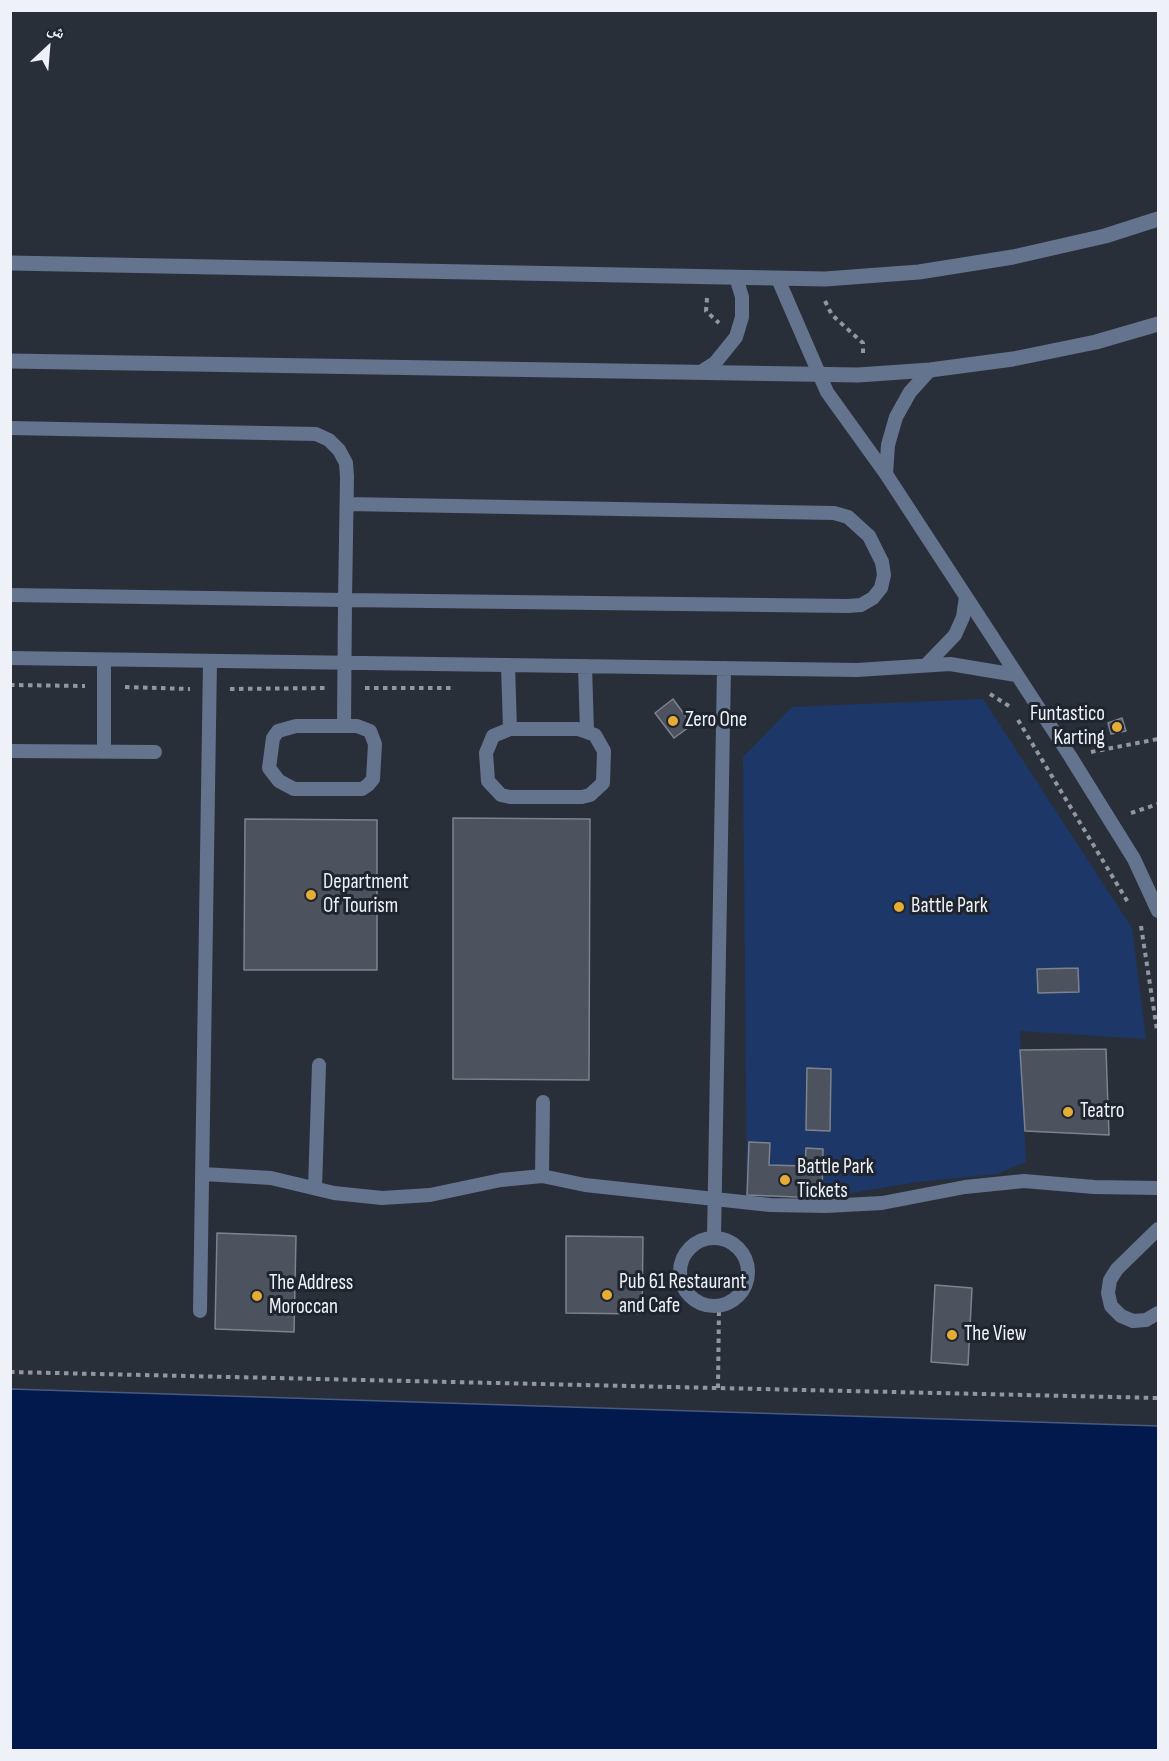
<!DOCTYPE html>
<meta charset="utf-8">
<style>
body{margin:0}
#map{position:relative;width:1169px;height:1761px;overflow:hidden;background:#292f39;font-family:"Sofia Sans Condensed","Noto Naskh Arabic",sans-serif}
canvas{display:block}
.frame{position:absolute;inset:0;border:12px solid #eef2f8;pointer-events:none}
.north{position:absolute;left:18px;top:18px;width:60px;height:60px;-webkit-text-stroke:4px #1f252e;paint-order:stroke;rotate:26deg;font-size:16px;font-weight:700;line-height:24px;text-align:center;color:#eef2f8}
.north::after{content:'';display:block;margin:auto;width:21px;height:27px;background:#eef2f8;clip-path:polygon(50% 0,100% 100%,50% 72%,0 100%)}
</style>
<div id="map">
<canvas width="1169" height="1761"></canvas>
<div class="frame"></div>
<div class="north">ش</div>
</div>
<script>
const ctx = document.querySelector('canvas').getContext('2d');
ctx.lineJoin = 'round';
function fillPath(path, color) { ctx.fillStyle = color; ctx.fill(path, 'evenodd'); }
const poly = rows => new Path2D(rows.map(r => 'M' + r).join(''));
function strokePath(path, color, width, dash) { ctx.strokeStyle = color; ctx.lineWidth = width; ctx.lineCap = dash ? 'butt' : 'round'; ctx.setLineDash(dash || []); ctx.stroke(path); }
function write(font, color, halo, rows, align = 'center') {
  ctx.font = font + ' "Sofia Sans Condensed",sans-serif'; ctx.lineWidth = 6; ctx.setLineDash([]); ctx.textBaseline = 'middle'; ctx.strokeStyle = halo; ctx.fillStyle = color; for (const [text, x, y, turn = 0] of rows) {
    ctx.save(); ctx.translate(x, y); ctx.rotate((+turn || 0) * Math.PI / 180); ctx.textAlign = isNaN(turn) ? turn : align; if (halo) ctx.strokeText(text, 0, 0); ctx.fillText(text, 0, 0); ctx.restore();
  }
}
const green = poly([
 [983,699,1132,928,1146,1039,1020,1031,1026,1162,997,1174,917,1182,822,1198,747,1195,743,757,792,707]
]);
const water = poly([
 [11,1389,1158,1426,1158,1750,11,1750,11,1389]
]);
const building = poly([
 [673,699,692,725,674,738,655,713,673,699],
 [1122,718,1126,731,1111,734,1108,723,1122,718],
 [453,818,590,819,589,1080,453,1079,453,818],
 [245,819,377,820,377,970,244,970,245,819],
 [1078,968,1079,992,1038,993,1037,969,1078,968],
 [1106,1049,1109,1135,1025,1131,1020,1050,1106,1049],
 [807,1068,831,1069,830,1131,806,1130,807,1068],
 [749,1142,770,1143,769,1165,805,1166,806,1148,823,1149,822,1198,747,1195,749,1142],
 [217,1233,296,1236,294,1332,215,1329,217,1233],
 [566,1236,643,1237,642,1314,566,1313,566,1236],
 [935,1285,972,1288,968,1365,931,1362,935,1285]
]);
const path = poly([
 [707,298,706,311,719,323],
 [825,301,832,315,863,343,863,353],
 [10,685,85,686],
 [125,687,190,689],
 [365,688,454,688],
 [230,689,325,688],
 [990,694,1009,706],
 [1018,720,1129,904],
 [1091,752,1158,739],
 [1131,813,1158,804],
 [1141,926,1157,1030],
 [10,1372,1158,1398],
 [718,1388,719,1306]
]);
const service = poly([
 [778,279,827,392,886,474,1070,756,1134,859,1158,911],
 [701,372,715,363,736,337,742,317,742,297,736,277],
 [10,428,316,434,329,440,339,450,346,463,347,477,345,600,10,595],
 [886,474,888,445,896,417,910,392,930,370],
 [10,658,857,670,950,664,1016,675],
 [104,660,104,752],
 [508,665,510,729],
 [926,665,955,635,963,617,966,597],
 [585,666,587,731],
 [296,726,357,726,370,731,375,744,373,779,368,785,362,789,294,789,279,781,269,768,273,738,278,731,296,726],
 [344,726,345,600,848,606,861,605,873,598,881,588,884,575,882,562,869,536,848,517,834,513,347,504],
 [510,729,578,729,595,735,604,751,603,783,590,795,582,797,510,797,501,795,488,781,486,753,493,736,510,729],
 [10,751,155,752],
 [203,1174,271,1178,334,1193,382,1198,430,1195,501,1180,542,1176,585,1185,770,1205,826,1206,882,1203,965,1187,1024,1181,1094,1187,1158,1188],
 [542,1176,543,1102],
 [315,1188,319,1065],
 [1158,1229,1117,1269,1110,1280,1108,1293,1111,1306,1121,1316,1133,1321,1146,1320,1158,1313],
 [714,1238,724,668],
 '680 1272a34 34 0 1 1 68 0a34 34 0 1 1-68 0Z',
 [200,1311,210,661]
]);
const minor = poly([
 [10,263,825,279,919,272,1013,257,1105,236,1158,219],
 [10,361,858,375,930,370,1013,359,1096,342,1158,324]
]);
const markers = [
 [673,721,6,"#e5ad35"],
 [1117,727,6,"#e5ad35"],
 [311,895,6,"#e5ad35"],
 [899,907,6,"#e5ad35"],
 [1068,1112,6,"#e5ad35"],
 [785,1180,6,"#e5ad35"],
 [607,1295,6,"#e5ad35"],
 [257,1296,6,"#e5ad35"],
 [952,1335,6,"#e5ad35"]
];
const poiNames = [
 ["Funtastico",1105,715,"right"],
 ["Karting",1105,739,"right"],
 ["Zero One",685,721],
 ["Department",323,883],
 ["Of Tourism",323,907],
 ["Battle Park",911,907],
 ["Teatro",1080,1112],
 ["Battle Park",797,1168],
 ["Tickets",797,1192],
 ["Pub 61 Restaurant",619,1283],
 ["and Cafe",619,1307],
 ["The Address",269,1284],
 ["Moroccan",269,1308],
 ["The View",964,1335]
];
fillPath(green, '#1d3769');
fillPath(water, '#02194d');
strokePath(water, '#495a80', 1.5);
fillPath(building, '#4d535e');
strokePath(building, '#7c838f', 1.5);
strokePath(path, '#92979f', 4, [4.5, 4.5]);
strokePath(service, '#64738e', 14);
strokePath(minor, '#64738e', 15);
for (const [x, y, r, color] of markers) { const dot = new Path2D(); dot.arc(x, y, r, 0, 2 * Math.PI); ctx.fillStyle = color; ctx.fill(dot); strokePath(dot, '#1f252e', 2); }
write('21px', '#eef2f8', '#1f252e', poiNames, 'left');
</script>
